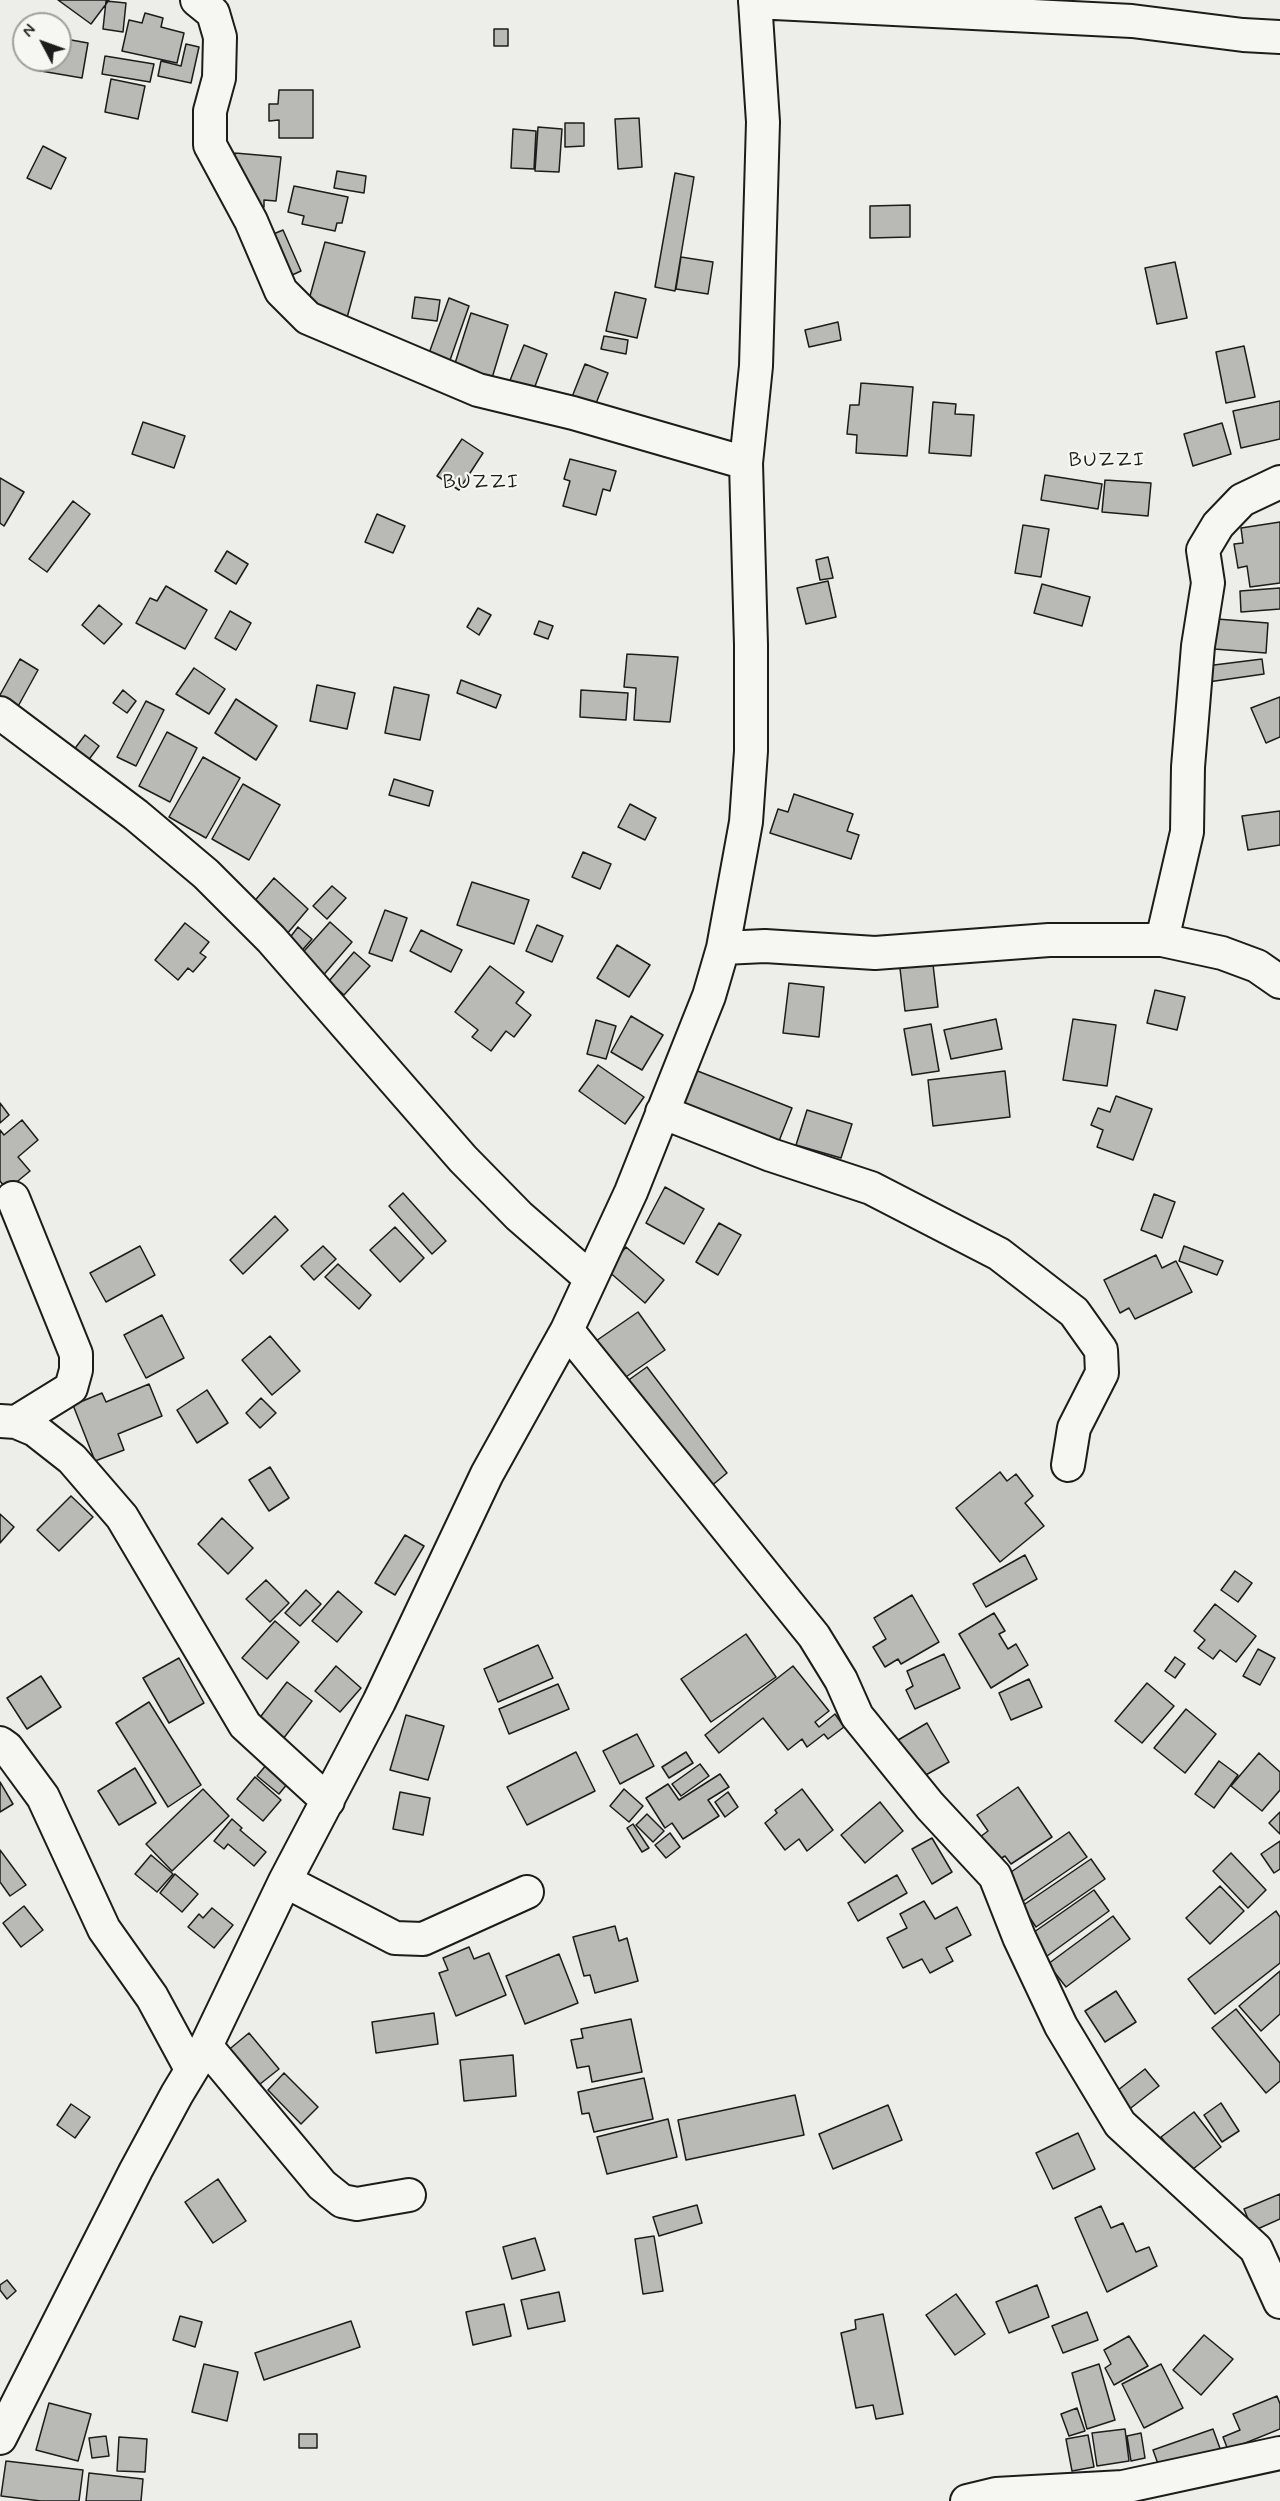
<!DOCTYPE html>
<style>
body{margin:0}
#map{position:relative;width:1280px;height:2501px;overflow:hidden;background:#edede9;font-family:Mynerve,sans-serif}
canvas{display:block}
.north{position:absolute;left:12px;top:12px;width:60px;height:60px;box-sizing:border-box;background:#f6f6f2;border:2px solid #9f9f9c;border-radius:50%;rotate:311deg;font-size:16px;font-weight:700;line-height:24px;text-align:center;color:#1c1c1c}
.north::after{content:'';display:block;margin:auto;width:21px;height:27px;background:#1c1c1c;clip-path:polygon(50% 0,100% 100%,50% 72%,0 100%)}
</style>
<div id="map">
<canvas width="1280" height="2501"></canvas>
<div class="north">N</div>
</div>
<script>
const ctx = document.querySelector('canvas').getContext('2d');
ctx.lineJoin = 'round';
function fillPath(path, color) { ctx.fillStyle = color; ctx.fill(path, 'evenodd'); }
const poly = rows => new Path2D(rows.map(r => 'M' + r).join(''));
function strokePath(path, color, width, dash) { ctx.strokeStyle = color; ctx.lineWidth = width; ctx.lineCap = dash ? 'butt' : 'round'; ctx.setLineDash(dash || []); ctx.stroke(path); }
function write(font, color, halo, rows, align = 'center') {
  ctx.font = font + ' Mynerve,sans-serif'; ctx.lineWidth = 4.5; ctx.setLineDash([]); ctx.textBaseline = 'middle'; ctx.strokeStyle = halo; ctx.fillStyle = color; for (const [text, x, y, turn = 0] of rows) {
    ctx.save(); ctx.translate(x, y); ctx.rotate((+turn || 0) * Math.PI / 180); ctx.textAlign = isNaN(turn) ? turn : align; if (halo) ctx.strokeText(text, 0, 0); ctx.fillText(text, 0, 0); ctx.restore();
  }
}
const building = poly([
 [58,0,109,0,91,24,58,0],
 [106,1,126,3,123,32,103,29,106,1],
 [145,13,163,18,161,27,184,33,177,63,122,51,129,20,142,23,145,13],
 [494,29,508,29,508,46,494,46,494,29],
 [60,38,88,43,82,78,35,70,37,60,60,60,60,38],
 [186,44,199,47,191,83,158,76,161,61,181,66,186,44],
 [105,56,154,64,150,82,102,74,105,56],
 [111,79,145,86,138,119,105,112,111,79],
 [279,90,313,90,313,138,279,138,279,120,269,121,269,104,278,104,279,90],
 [639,118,642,167,618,169,615,119,639,118],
 [565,123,584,123,584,146,565,147,565,123],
 [538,127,562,129,559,172,535,171,538,127],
 [513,129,536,131,534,169,511,168,513,129],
 [43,146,66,158,51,189,27,178,43,146],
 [235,153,281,157,276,201,264,200,264,207,244,206,231,197,235,153],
 [337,171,366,176,364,193,334,188,337,171],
 [675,173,694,177,675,291,655,287,675,173],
 [294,186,348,197,342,223,337,223,335,231,302,224,304,216,288,212,294,186],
 [910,205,910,237,870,238,870,206,910,205],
 [283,230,301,271,281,280,264,238,283,230],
 [325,242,365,252,345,325,305,314,325,242],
 [681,257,713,262,708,294,676,289,681,257],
 [1175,262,1187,318,1157,324,1145,268,1175,262],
 [615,292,646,299,637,338,606,331,615,292],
 [415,297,440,300,437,321,412,318,415,297],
 [449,298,469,306,449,363,428,356,449,298],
 [471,313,508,325,489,388,451,376,471,313],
 [838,322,841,340,809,347,805,330,838,322],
 [604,336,628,340,626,354,601,349,604,336],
 [524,345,547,354,531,397,507,388,524,345],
 [1244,346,1255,397,1226,403,1216,352,1244,346],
 [585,364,608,373,593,411,570,402,585,364],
 [861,383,913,387,907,456,856,453,857,435,847,434,850,405,859,405,861,383],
 [1280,401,1280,439,1241,448,1233,411,1280,401],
 [933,402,956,404,955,414,974,415,971,456,929,453,933,402],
 [143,422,185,436,174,468,132,454,143,422],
 [1222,423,1231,454,1193,466,1184,434,1222,423],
 [462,439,483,453,459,490,437,476,462,439],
 [570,459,616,471,610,491,603,489,596,515,563,506,570,481,564,479,570,459],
 [1045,475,1102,484,1098,509,1041,500,1045,475],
 [0,478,24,492,4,526,0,523,0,478],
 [1105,480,1151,483,1148,516,1102,512,1105,480],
 [73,501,90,514,47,572,29,559,73,501],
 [377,514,405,526,393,553,365,542,377,514],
 [1280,522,1280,583,1250,587,1247,566,1238,568,1234,544,1243,543,1241,528,1280,522],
 [1023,525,1049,529,1041,577,1015,573,1023,525],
 [227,551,248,564,236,584,215,571,227,551],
 [828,557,833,578,820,580,816,560,828,557],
 [828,581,836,617,806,624,797,588,828,581],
 [1042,584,1090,597,1082,626,1034,613,1042,584],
 [166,586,207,610,185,649,136,623,150,598,157,601,166,586],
 [1280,588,1280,609,1241,612,1240,591,1280,588],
 [99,605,122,624,104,644,82,625,99,605],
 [478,608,491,615,479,635,467,627,478,608],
 [230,611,251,623,236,650,215,638,230,611],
 [1217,619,1268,623,1266,653,1214,649,1217,619],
 [539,621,553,626,548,639,534,634,539,621],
 [627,654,678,657,670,722,634,720,636,688,624,687,627,654],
 [20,659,38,670,16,710,0,701,0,695,20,659],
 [1262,659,1264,674,1208,682,1206,666,1262,659],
 [194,668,225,689,209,714,176,694,194,668],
 [461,680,501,695,496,708,457,693,461,680],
 [317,685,355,693,347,729,310,721,317,685],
 [394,687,429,695,420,740,385,733,394,687],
 [123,690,136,701,127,713,113,703,123,690],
 [581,690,628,693,626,720,580,717,581,690],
 [1280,697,1280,737,1266,743,1251,708,1280,697],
 [236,699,277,726,256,760,215,733,236,699],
 [146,701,164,710,136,766,117,757,146,701],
 [167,732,197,748,170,802,139,786,167,732],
 [85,735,99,746,87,762,73,751,85,735],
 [203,757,240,778,206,838,169,817,203,757],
 [394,779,433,791,429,806,389,795,394,779],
 [243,784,280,805,249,860,212,839,243,784],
 [794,794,853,814,847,831,859,835,851,859,770,833,778,809,788,812,794,794],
 [630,804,656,818,645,840,618,827,630,804],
 [1280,811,1280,845,1248,850,1242,816,1280,811],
 [583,852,611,864,600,889,572,877,583,852],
 [274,878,308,909,286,935,252,904,274,878],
 [472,882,529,900,514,944,457,925,472,882],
 [332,886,346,898,327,919,313,906,332,886],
 [385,910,407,918,392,961,369,953,385,910],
 [330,922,352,942,320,979,297,959,330,922],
 [185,923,209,942,200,953,206,957,193,972,188,968,178,980,155,960,185,923],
 [537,925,563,936,552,962,526,951,537,925],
 [298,927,312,939,298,955,285,944,298,927],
 [421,930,462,950,451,972,410,951,421,930],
 [617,945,650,965,629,997,597,978,617,945],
 [354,952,370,966,344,995,329,981,354,952],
 [932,956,938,1007,905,1011,899,960,932,956],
 [490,966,524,992,516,1003,531,1015,514,1037,506,1031,491,1051,472,1037,478,1030,455,1012,490,966],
 [789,983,824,987,819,1037,783,1033,789,983],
 [1155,990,1185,997,1177,1030,1147,1023,1155,990],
 [631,1016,663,1035,642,1070,611,1052,631,1016],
 [996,1019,1002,1049,951,1059,944,1030,996,1019],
 [1073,1019,1116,1025,1107,1086,1063,1080,1073,1019],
 [596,1020,616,1026,606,1059,587,1054,596,1020],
 [931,1024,939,1071,912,1075,904,1029,931,1024],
 [598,1065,644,1097,625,1124,579,1091,598,1065],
 [695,1070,792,1108,779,1141,682,1103,695,1070],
 [1005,1071,1010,1117,933,1126,928,1080,1005,1071],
 [1116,1096,1152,1109,1133,1160,1097,1147,1103,1130,1091,1125,1098,1108,1110,1112,1116,1096],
 [0,1103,9,1115,0,1123,0,1103],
 [807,1110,852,1124,841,1158,796,1145,807,1110],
 [22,1120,38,1140,18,1157,30,1171,7,1190,0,1181,0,1130,4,1135,22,1120],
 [665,1187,704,1209,684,1244,646,1223,665,1187],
 [403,1193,446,1241,432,1254,389,1206,403,1193],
 [1154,1194,1175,1202,1162,1238,1141,1230,1154,1194],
 [275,1216,288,1230,243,1274,230,1260,275,1216],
 [719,1223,741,1235,718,1275,696,1262,719,1223],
 [395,1227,424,1258,400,1282,370,1250,395,1227],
 [140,1246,155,1275,106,1302,90,1273,140,1246],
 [323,1246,336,1259,314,1280,301,1266,323,1246],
 [1184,1246,1223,1261,1217,1275,1179,1261,1184,1246],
 [626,1247,664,1280,645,1303,607,1270,626,1247],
 [1156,1255,1162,1268,1176,1261,1192,1292,1135,1319,1129,1308,1120,1313,1104,1280,1156,1255],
 [338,1264,371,1295,359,1309,325,1277,338,1264],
 [638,1312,665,1350,620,1381,593,1343,638,1312],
 [162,1315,184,1358,146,1378,124,1335,162,1315],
 [270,1336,300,1371,272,1395,242,1360,270,1336],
 [647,1367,727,1473,704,1492,623,1384,647,1367],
 [149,1384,162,1416,118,1434,124,1450,95,1461,73,1405,102,1393,106,1402,149,1384],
 [207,1390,228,1423,197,1443,177,1410,207,1390],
 [261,1398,276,1413,260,1428,246,1413,261,1398],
 [270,1467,289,1498,269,1511,249,1480,270,1467],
 [1000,1472,1007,1481,1016,1474,1033,1496,1025,1503,1044,1526,1000,1562,956,1508,1000,1472],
 [71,1496,93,1517,59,1551,37,1530,71,1496],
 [0,1514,14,1527,0,1543,0,1514],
 [222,1518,253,1548,228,1574,198,1544,222,1518],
 [405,1535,424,1546,395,1595,375,1583,405,1535],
 [1025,1555,1037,1579,986,1607,973,1584,1025,1555],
 [1235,1571,1252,1583,1238,1602,1221,1590,1235,1571],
 [266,1580,289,1603,270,1622,246,1599,266,1580],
 [306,1590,321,1604,300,1626,285,1613,306,1590],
 [338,1591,362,1612,337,1642,312,1621,338,1591],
 [912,1595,939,1642,901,1664,898,1659,885,1667,873,1647,886,1639,874,1618,912,1595],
 [1215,1604,1256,1636,1236,1662,1220,1650,1213,1659,1198,1648,1205,1640,1194,1631,1215,1604],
 [994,1613,1005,1631,999,1634,1008,1649,1016,1644,1028,1665,991,1688,959,1634,994,1613],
 [275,1621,299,1642,267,1679,242,1658,275,1621],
 [746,1634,776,1677,711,1722,681,1679,746,1634],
 [538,1645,553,1678,498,1702,484,1669,538,1645],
 [1258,1649,1275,1658,1260,1685,1243,1676,1258,1649],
 [944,1654,960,1688,915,1709,906,1690,913,1686,907,1671,944,1654],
 [1175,1657,1185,1664,1175,1678,1165,1671,1175,1657],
 [179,1658,204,1703,169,1723,143,1678,179,1658],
 [336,1666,361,1688,340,1712,315,1691,336,1666],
 [793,1666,829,1711,815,1722,819,1727,835,1714,844,1727,828,1739,824,1734,807,1747,802,1739,788,1750,763,1718,719,1753,705,1735,793,1666],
 [41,1676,61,1707,27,1729,7,1698,41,1676],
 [1029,1679,1042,1707,1011,1720,999,1693,1029,1679],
 [287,1682,312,1701,280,1743,255,1724,287,1682],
 [1147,1683,1174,1706,1142,1743,1115,1721,1147,1683],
 [558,1684,569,1709,509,1734,499,1709,558,1684],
 [149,1702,201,1785,168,1807,116,1723,149,1702],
 [1186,1709,1216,1734,1185,1773,1154,1748,1186,1709],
 [406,1715,444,1726,428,1780,390,1770,406,1715],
 [927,1723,949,1762,915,1781,893,1743,927,1723],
 [637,1734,654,1766,620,1784,603,1751,637,1734],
 [576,1752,595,1791,527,1825,507,1787,576,1752],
 [686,1752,693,1763,669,1778,662,1767,686,1752],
 [1259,1753,1280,1772,1280,1790,1262,1811,1231,1786,1259,1753],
 [1219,1761,1238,1775,1214,1808,1195,1794,1219,1761],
 [267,1764,288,1783,279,1794,257,1776,267,1764],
 [700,1764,709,1776,681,1796,672,1784,700,1764],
 [135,1768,156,1803,119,1825,98,1791,135,1768],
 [720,1774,729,1787,708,1800,719,1816,683,1839,672,1823,665,1828,646,1798,668,1784,679,1800,720,1774],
 [255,1777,281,1800,263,1821,237,1799,255,1777],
 [0,1782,13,1804,0,1812,0,1782],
 [1018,1787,1052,1837,1011,1864,1005,1856,996,1861,980,1837,988,1831,977,1815,1018,1787],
 [203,1789,229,1816,172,1871,146,1844,203,1789],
 [624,1789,643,1806,629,1822,610,1806,624,1789],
 [802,1789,833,1830,807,1851,799,1839,785,1850,765,1823,777,1813,775,1810,802,1789],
 [400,1792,430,1798,423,1835,393,1829,400,1792],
 [728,1792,738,1807,725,1817,715,1802,728,1792],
 [880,1802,903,1831,865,1863,841,1835,880,1802],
 [1280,1812,1280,1834,1269,1823,1280,1812],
 [647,1814,664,1831,653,1842,636,1825,647,1814],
 [232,1819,242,1828,240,1830,266,1852,254,1866,228,1844,224,1849,214,1841,232,1819],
 [633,1824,649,1848,642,1852,627,1828,633,1824],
 [1069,1832,1087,1857,1019,1904,1001,1879,1069,1832],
 [670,1833,680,1847,666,1858,655,1845,670,1833],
 [932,1838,952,1872,932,1884,912,1849,932,1838],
 [1280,1841,1280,1869,1274,1873,1261,1854,1280,1841],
 [0,1850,26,1885,10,1896,0,1882,0,1850],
 [1231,1853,1266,1890,1248,1908,1213,1871,1231,1853],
 [151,1855,173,1874,157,1892,135,1874,151,1855],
 [1091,1859,1105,1879,1036,1927,1022,1906,1091,1859],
 [175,1874,198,1894,182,1912,160,1893,175,1874],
 [897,1875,907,1893,858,1921,848,1903,897,1875],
 [1220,1886,1244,1911,1210,1944,1186,1918,1220,1886],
 [1094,1890,1109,1911,1043,1959,1027,1937,1094,1890],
 [924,1901,935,1919,957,1907,971,1935,946,1948,953,1961,930,1973,922,1959,903,1968,887,1938,907,1928,900,1914,924,1901],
 [24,1906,43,1930,21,1947,3,1923,24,1906],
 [212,1908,233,1925,214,1948,188,1927,199,1914,203,1918,212,1908],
 [1276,1911,1280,1917,1280,1963,1215,2014,1188,1979,1276,1911],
 [1113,1916,1130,1939,1066,1987,1048,1964,1113,1916],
 [615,1926,619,1941,627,1938,638,1981,595,1993,590,1975,584,1976,573,1937,615,1926],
 [469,1947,474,1959,489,1953,506,1995,456,2016,439,1973,448,1970,443,1958,469,1947],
 [559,1954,578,2003,525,2024,506,1976,559,1954],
 [1280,1971,1280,2014,1261,2031,1239,2006,1280,1971],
 [1116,1991,1136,2022,1105,2042,1085,2011,1116,1991],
 [1236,2009,1280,2063,1280,2081,1266,2093,1212,2028,1236,2009],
 [434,2013,438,2044,376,2053,372,2022,434,2013],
 [631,2019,642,2072,592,2082,589,2066,577,2068,571,2040,583,2038,581,2029,631,2019],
 [249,2033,279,2069,255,2088,226,2052,249,2033],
 [513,2055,516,2096,464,2101,460,2060,513,2055],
 [1145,2069,1159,2086,1127,2111,1113,2094,1145,2069],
 [284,2073,318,2107,301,2124,268,2090,284,2073],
 [644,2078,653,2119,594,2132,589,2113,582,2114,578,2092,644,2078],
 [795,2095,804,2135,686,2160,678,2120,795,2095],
 [1221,2103,1239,2131,1222,2142,1204,2115,1221,2103],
 [71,2104,90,2117,75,2138,57,2125,71,2104],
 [888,2105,902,2140,833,2169,819,2134,888,2105],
 [1194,2112,1221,2147,1188,2173,1161,2137,1194,2112],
 [668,2119,677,2157,607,2174,597,2137,668,2119],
 [1078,2133,1095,2169,1053,2189,1036,2153,1078,2133],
 [218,2179,246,2221,213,2243,185,2202,218,2179],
 [1280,2194,1280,2219,1253,2231,1244,2209,1280,2194],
 [697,2205,702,2223,659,2236,653,2217,697,2205],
 [1101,2206,1111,2228,1123,2223,1136,2252,1149,2247,1157,2266,1107,2292,1075,2218,1101,2206],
 [654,2236,663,2291,643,2294,635,2239,654,2236],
 [535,2238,545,2270,512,2279,503,2247,535,2238],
 [7,2280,16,2291,7,2299,0,2290,0,2285,7,2280],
 [1037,2285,1049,2317,1009,2333,996,2302,1037,2285],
 [559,2292,565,2321,528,2329,521,2300,559,2292],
 [956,2294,985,2334,955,2355,926,2315,956,2294],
 [504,2304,511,2336,473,2345,466,2312,504,2304],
 [1087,2312,1098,2340,1063,2353,1052,2326,1087,2312],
 [883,2314,903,2414,876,2419,873,2405,856,2408,841,2333,856,2329,855,2320,883,2314],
 [180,2316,202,2322,195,2347,173,2340,180,2316],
 [351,2321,360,2347,264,2380,255,2353,351,2321],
 [1204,2335,1233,2359,1201,2395,1173,2370,1204,2335],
 [1129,2336,1148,2366,1114,2385,1105,2368,1111,2364,1104,2350,1129,2336],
 [204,2364,238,2372,227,2421,192,2412,204,2364],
 [1099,2364,1115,2420,1087,2429,1072,2373,1099,2364],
 [1161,2364,1183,2408,1144,2428,1122,2384,1161,2364],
 [1277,2396,1280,2404,1280,2429,1228,2450,1223,2437,1240,2430,1233,2414,1277,2396],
 [49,2403,91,2414,78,2461,36,2450,49,2403],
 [1077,2408,1085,2431,1069,2436,1061,2414,1077,2408],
 [1125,2429,1129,2461,1097,2466,1092,2433,1125,2429],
 [1213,2429,1222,2454,1162,2475,1153,2450,1213,2429],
 [1141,2433,1145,2458,1131,2461,1127,2436,1141,2433],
 [299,2434,317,2434,317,2448,299,2448,299,2434],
 [1088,2435,1094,2467,1072,2471,1066,2439,1088,2435],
 [106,2436,109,2456,92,2458,89,2438,106,2436],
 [119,2437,147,2439,145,2472,117,2471,119,2437],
 [6,2461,83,2470,79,2501,41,2501,1,2496,6,2461],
 [89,2473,143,2479,141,2501,86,2501,89,2473]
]);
const street = poly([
 [197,0,213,13,220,37,219,78,210,111,210,145,251,221,281,291,308,318,478,390,573,413,746,463],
 [755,2,1132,21,1243,35,1280,37],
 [0,713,136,815,206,874,271,939,463,1159,519,1216,590,1278],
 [1162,940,1187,832,1188,767,1198,646,1208,583,1203,550,1218,525,1242,500,1280,482],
 [723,948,765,946,875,953,1049,940,1162,940,1222,953,1257,966,1280,982],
 [662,1112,771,1155,871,1188,999,1254,1074,1312,1101,1350,1102,1373,1074,1428,1068,1465],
 [13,1198,76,1354,76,1370,71,1388,16,1422],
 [567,1330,814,1636,841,1680,857,1716,930,1806,995,1876,1019,1937,1061,2026,1120,2124,1256,2249,1280,2302],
 [0,1421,16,1422,35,1430,72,1459,122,1517,245,1725,328,1801],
 [0,1743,7,1748,43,1797,104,1929,152,1997,191,2069],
 [285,1881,395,1938,423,1939,527,1892],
 [206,2046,322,2185,342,2201,357,2204,409,2195],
 [0,2438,136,2170,177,2094,206,2046,285,1881,379,1702,487,1474,567,1330,631,1192,709,996,723,948,746,822,751,751,751,645,746,463,756,366,763,122,755,0],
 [967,2501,996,2494,1123,2487,1280,2453]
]);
const quarterNames = [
 ["BUZZI",1107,462],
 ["BUZZI",481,484]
];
fillPath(building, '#b9b9b6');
strokePath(building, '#1c1c1c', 1.5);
strokePath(street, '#1c1c1c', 36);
strokePath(street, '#f6f6f2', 32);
ctx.letterSpacing = '1.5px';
write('21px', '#1c1c1c', '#f6f6f2', quarterNames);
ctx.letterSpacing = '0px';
</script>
